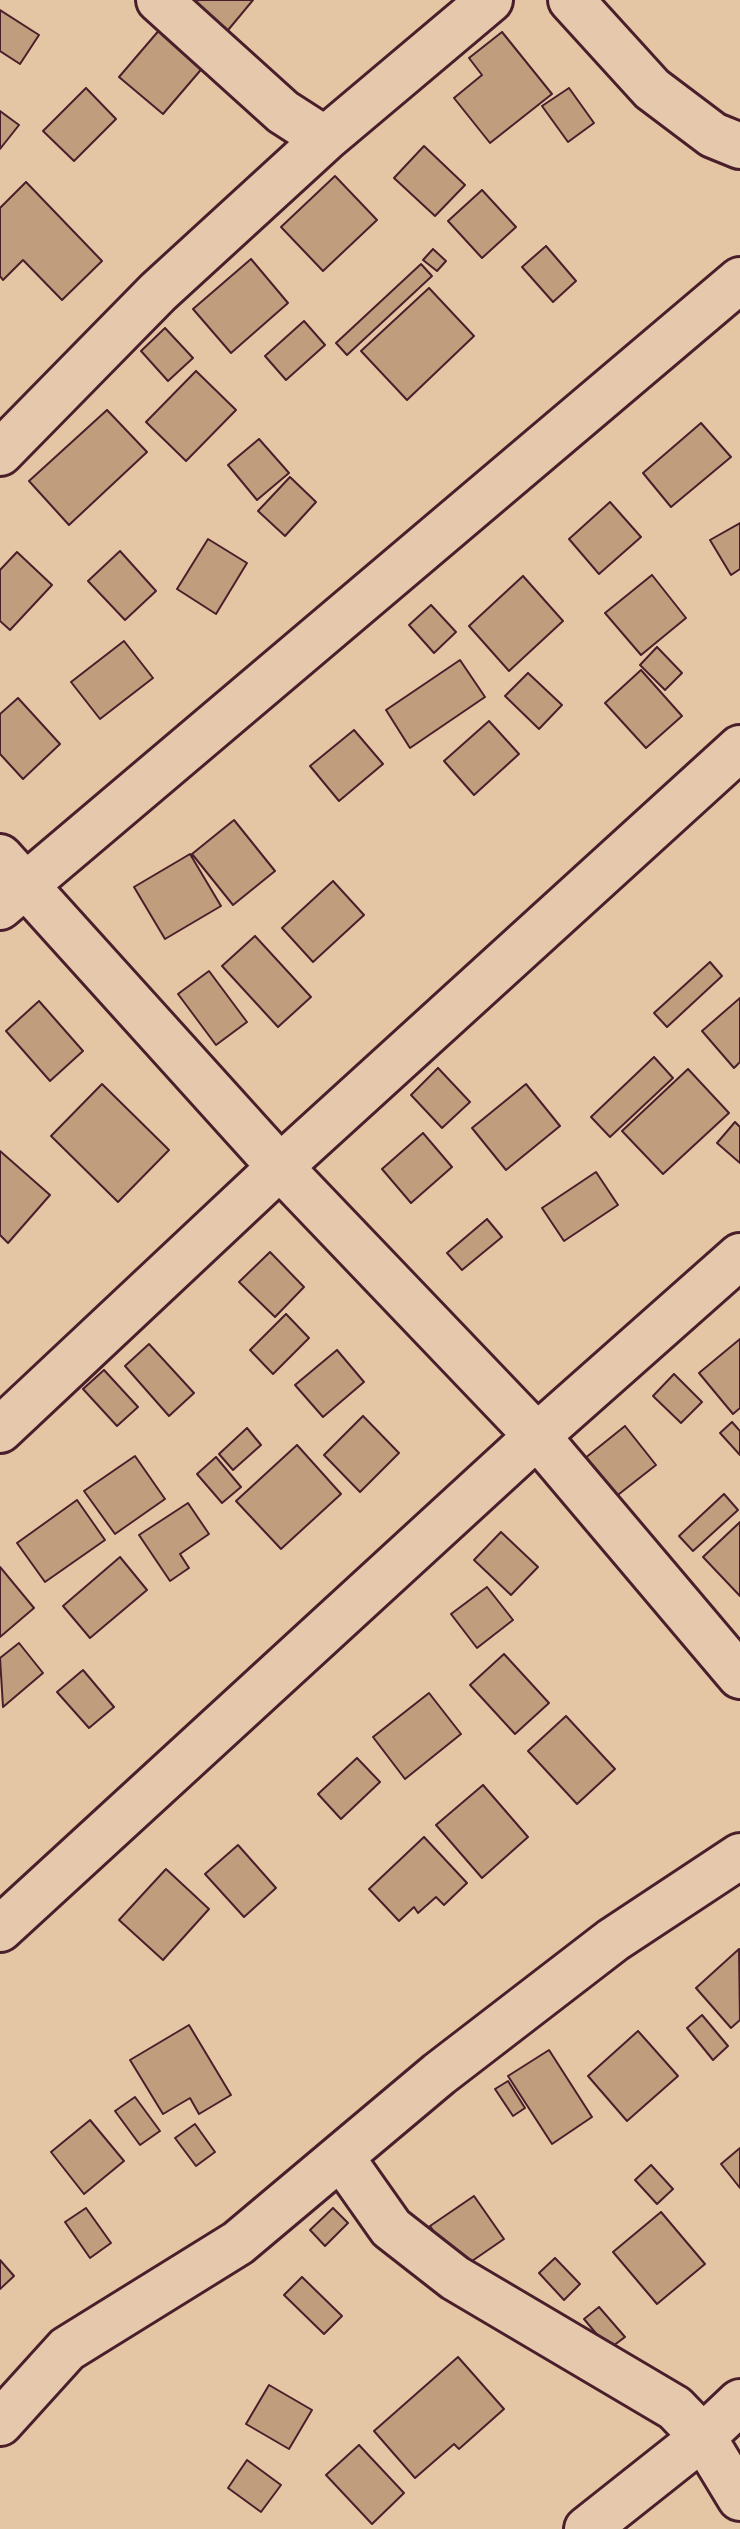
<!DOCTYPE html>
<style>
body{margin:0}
canvas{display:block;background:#e4c5a4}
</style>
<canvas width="740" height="2529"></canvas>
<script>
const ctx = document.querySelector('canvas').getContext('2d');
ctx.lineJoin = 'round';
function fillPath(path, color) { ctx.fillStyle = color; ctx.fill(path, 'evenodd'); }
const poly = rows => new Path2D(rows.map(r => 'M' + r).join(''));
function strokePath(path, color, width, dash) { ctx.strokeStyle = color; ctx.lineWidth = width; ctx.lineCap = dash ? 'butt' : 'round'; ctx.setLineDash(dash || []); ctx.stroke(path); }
const building = poly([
 [198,0,253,0,224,35,192,8,198,0],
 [0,10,39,35,20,64,0,51,0,10],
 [161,28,205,65,163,114,119,77,161,28],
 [502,32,552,94,490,143,454,98,482,75,469,58,502,32],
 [86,88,116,119,74,161,43,131,86,88],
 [569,88,594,123,568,142,542,106,569,88],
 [0,111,19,125,0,149,0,111],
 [424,146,465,185,435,216,394,178,424,146],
 [335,176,377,220,323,271,281,227,335,176],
 [26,182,102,261,62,300,23,260,3,280,0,276,0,208,26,182],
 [482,190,516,227,482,258,448,221,482,190],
 [546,246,576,281,553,302,522,267,546,246],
 [433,249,446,261,437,271,423,260,433,249],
 [251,259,288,303,231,353,193,309,251,259],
 [421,264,432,276,347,355,336,343,421,264],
 [429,288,474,336,407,400,361,351,429,288],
 [304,321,325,345,286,380,265,356,304,321],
 [165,328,193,358,168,381,141,351,165,328],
 [196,371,236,410,186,461,146,422,196,371],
 [107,410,147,452,69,525,29,481,107,410],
 [701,423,731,457,671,507,643,473,701,423],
 [259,439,289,473,257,500,228,465,259,439],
 [290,477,316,502,285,536,258,511,290,477],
 [610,502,641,537,599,574,569,539,610,502],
 [740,523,740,569,731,575,710,540,740,523],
 [208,539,247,563,216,614,177,589,208,539],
 [120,551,156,591,125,620,88,581,120,551],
 [17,552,52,585,10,630,0,621,0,570,17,552],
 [652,575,686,618,641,655,605,613,652,575],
 [523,576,563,621,509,671,469,626,523,576],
 [431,605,456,632,434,653,409,625,431,605],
 [124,641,153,678,100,719,71,682,124,641],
 [657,647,682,673,665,690,640,665,657,647],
 [460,660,485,697,410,748,386,710,460,660],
 [641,670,682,716,646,748,605,703,641,670],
 [528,673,562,705,539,729,505,696,528,673],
 [18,698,60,744,23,779,0,754,0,714,18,698],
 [489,721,519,754,474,795,444,761,489,721],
 [354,730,383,764,339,801,310,766,354,730],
 [234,820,275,871,233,905,192,854,234,820],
 [190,854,221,906,165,939,134,887,190,854],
 [333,881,364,915,313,962,282,928,333,881],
 [255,936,311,997,278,1027,222,966,255,936],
 [710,962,722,976,667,1027,654,1013,710,962],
 [209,971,247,1022,216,1045,178,994,209,971],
 [740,998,740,1062,734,1068,702,1031,740,998],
 [39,1001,83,1051,50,1081,6,1031,39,1001],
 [654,1057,673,1078,610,1137,591,1117,654,1057],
 [438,1068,470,1102,442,1128,411,1095,438,1068],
 [688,1069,729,1113,663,1174,622,1131,688,1069],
 [102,1084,169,1150,118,1202,51,1136,102,1084],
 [526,1084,560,1126,506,1170,472,1128,526,1084],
 [735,1122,740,1127,740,1163,717,1143,735,1122],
 [423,1133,452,1167,411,1203,382,1169,423,1133],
 [0,1151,50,1195,8,1243,0,1235,0,1151],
 [596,1172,618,1205,564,1241,542,1208,596,1172],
 [487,1219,502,1237,462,1270,447,1253,487,1219],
 [270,1252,304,1287,275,1317,239,1282,270,1252],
 [286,1314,309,1338,273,1374,250,1350,286,1314],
 [740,1339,740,1408,733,1414,699,1373,740,1339],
 [149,1344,194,1393,169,1416,125,1366,149,1344],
 [337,1350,364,1382,323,1417,295,1385,337,1350],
 [104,1370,138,1407,117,1426,83,1389,104,1370],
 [674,1374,702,1402,681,1423,653,1396,674,1374],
 [363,1416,399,1453,360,1492,324,1455,363,1416],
 [732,1422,740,1431,740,1455,720,1433,732,1422],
 [625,1426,656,1465,614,1498,584,1459,625,1426],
 [247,1428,261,1445,233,1470,219,1454,247,1428],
 [297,1445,341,1494,281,1549,236,1501,297,1445],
 [135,1456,165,1499,115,1534,84,1491,135,1456],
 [216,1457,241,1487,222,1503,197,1474,216,1457],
 [724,1494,738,1510,693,1551,679,1536,724,1494],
 [77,1500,105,1540,45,1582,17,1543,77,1500],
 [188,1503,209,1534,180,1554,189,1568,170,1581,139,1535,188,1503],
 [740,1522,740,1596,703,1557,740,1522],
 [501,1532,538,1567,511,1595,474,1560,501,1532],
 [120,1557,147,1590,90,1638,63,1606,120,1557],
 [0,1567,34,1608,0,1637,0,1567],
 [487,1587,513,1620,477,1648,451,1614,487,1587],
 [19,1643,43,1673,3,1707,0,1658,19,1643],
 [504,1654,549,1703,515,1734,470,1685,504,1654],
 [83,1670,114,1707,89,1728,57,1692,83,1670],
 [429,1693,461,1734,405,1779,373,1737,429,1693],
 [566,1716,615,1769,577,1804,528,1751,566,1716],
 [357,1758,380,1782,341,1819,318,1794,357,1758],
 [483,1785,528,1837,482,1878,436,1825,483,1785],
 [424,1837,467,1883,444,1905,436,1897,418,1913,414,1907,399,1921,369,1889,424,1837],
 [238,1845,276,1888,244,1917,205,1874,238,1845],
 [166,1869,209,1909,163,1960,119,1920,166,1869],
 [739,1949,740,2020,731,2028,696,1988,739,1949],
 [702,2015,728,2046,713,2060,687,2028,702,2015],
 [189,2025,231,2095,199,2114,190,2098,163,2114,130,2060,189,2025],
 [638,2031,678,2076,627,2121,588,2076,638,2031],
 [549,2050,592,2117,552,2144,508,2076,549,2050],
 [508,2081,525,2108,513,2116,495,2089,508,2081],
 [135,2097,160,2131,140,2145,115,2111,135,2097],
 [90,2120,124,2161,84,2194,51,2152,90,2120],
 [195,2124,215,2152,196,2166,175,2138,195,2124],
 [740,2148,740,2188,721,2164,740,2148],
 [651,2165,673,2189,657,2204,635,2180,651,2165],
 [474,2196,504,2239,459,2270,430,2226,474,2196],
 [86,2208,111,2243,90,2258,65,2222,86,2208],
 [333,2208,348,2223,325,2246,310,2230,333,2208],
 [661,2212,705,2264,657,2304,613,2252,661,2212],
 [555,2258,580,2284,564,2300,539,2273,555,2258],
 [0,2260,14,2276,0,2289,0,2260],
 [302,2277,342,2316,324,2334,284,2295,302,2277],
 [599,2307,625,2337,609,2349,584,2319,599,2307],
 [458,2357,504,2409,459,2449,454,2444,415,2478,374,2431,458,2357],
 [269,2385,312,2410,289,2449,246,2424,269,2385],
 [359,2445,404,2493,372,2524,326,2475,359,2445],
 [247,2460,281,2485,261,2512,228,2488,247,2460]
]);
const minor = poly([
 [159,0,283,112,325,139],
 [571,0,652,89,713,135,740,146],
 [0,453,158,292,325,139,490,0],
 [0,857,280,1167,537,1436,740,1676],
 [0,907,740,280],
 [0,1430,280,1167,740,748],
 [0,1929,537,1436,740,1256],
 [341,2157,391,2228,455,2278,675,2408,703,2437,740,2498],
 [0,2423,67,2349,238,2243,439,2074,613,1940,740,1856],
 [587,2529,703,2437,740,2402]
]);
fillPath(building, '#c09d7c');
strokePath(building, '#4a1f2b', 2);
strokePath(minor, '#4a1f2b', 50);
strokePath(minor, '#e6c9ad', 44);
</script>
